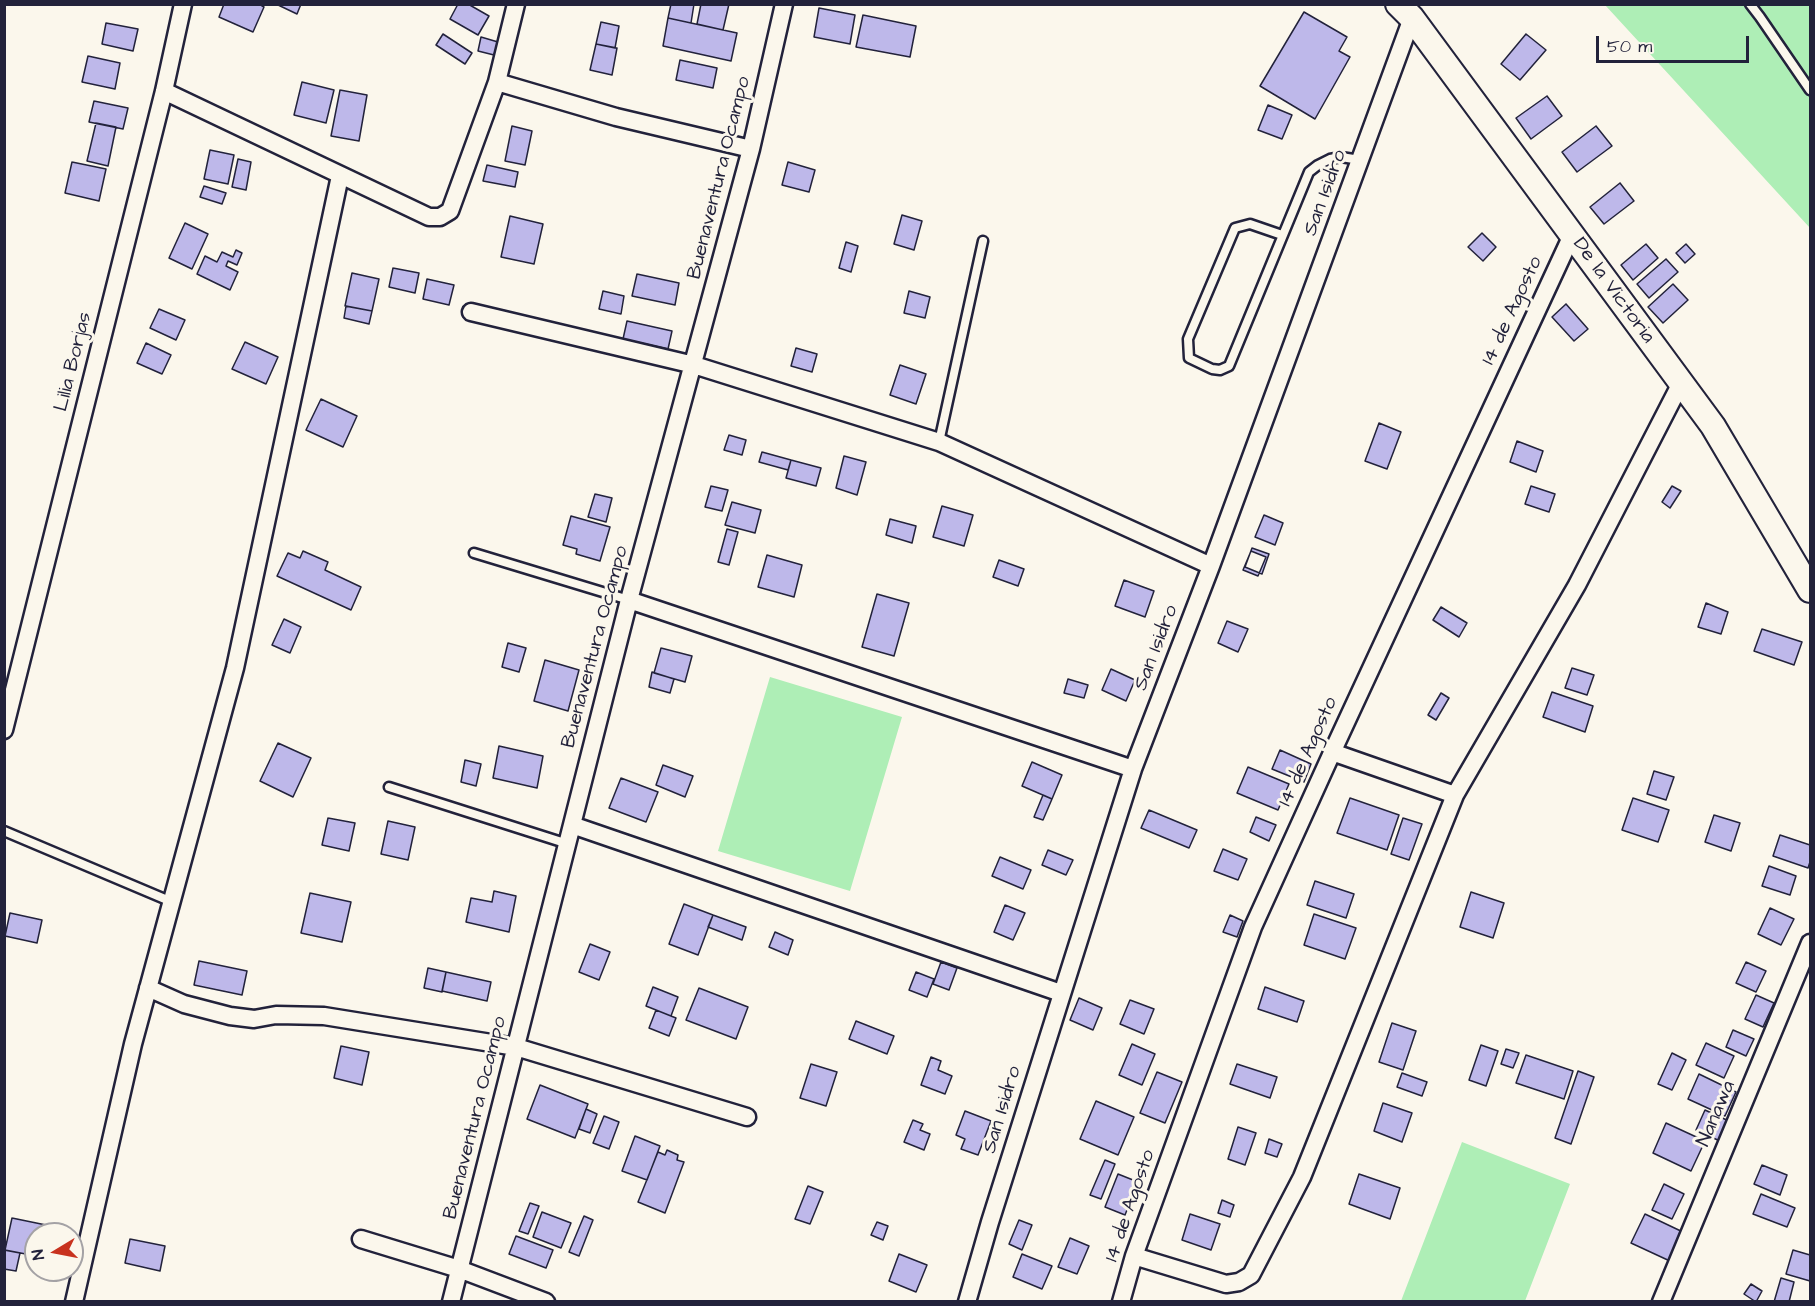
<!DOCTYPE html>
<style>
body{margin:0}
#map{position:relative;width:1815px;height:1306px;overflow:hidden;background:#fbf7ec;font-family:"Architects Daughter",sans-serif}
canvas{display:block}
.frame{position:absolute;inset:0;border:6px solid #22223b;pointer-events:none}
.north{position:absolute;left:24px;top:1222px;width:60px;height:60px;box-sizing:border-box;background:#fbf7ec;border:2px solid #a4a2a5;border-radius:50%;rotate:260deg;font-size:16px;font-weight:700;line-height:24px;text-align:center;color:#22223b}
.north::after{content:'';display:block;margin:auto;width:21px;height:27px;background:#c8321e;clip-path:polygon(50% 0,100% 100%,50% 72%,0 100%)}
.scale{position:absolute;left:1596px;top:36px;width:153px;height:27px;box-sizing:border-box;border:3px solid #22223b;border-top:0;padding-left:8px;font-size:18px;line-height:21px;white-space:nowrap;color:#22223b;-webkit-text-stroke:4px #fbf7ec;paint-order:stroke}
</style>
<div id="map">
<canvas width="1815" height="1306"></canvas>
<div class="frame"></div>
<div class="north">N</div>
<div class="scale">50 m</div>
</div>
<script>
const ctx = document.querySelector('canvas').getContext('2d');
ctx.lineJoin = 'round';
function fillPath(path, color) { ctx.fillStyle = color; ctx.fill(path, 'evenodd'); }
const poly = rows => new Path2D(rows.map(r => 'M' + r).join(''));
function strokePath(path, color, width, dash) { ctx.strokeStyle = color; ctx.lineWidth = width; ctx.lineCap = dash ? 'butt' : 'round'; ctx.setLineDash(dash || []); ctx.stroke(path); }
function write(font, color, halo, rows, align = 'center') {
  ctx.font = font + ' "Architects Daughter",sans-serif'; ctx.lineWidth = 6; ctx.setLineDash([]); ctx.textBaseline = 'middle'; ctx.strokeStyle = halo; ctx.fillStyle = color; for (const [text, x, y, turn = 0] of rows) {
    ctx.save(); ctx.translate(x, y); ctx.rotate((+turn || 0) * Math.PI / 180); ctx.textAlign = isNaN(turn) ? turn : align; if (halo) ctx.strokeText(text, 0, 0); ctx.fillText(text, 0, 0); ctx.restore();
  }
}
const green = poly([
 [1605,5,1810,5,1810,228],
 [770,677,902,717,850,891,718,851],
 [1462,1142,1570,1184,1525,1301,1401,1301]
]);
const building = poly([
 [224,4,259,4,264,7,253,32,219,17,224,4],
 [276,4,301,4,297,14,276,4],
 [458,4,468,4,489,16,478,35,450,19,458,4],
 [671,4,694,4,691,23,668,18,671,4],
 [701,4,729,4,723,30,697,24,701,4],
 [819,8,855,15,850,44,814,37,819,8],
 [1304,12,1347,37,1339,51,1350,57,1315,119,1260,86,1304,12],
 [863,15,916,26,910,57,856,47,863,15],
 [668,18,737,33,731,61,663,46,668,18],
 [601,22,619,26,615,48,596,44,601,22],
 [106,23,138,29,133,51,102,44,106,23],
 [443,34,472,53,465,64,436,45,443,34],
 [1526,34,1546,50,1520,80,1501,64,1526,34],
 [481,37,498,42,494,55,478,51,481,37],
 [596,44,617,48,612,75,590,70,596,44],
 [88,56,120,63,115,89,82,82,88,56],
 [680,60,717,68,713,88,676,80,680,60],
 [302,82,334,90,326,123,294,115,302,82],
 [340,90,367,95,359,141,331,136,340,90],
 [1547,96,1562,116,1531,139,1516,118,1547,96],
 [94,101,128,108,123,129,89,122,94,101],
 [1268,105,1292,115,1282,139,1258,130,1268,105],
 [96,123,116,127,108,166,87,161,96,123],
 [512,126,532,131,525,165,505,161,512,126],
 [1596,126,1612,146,1577,172,1562,152,1596,126],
 [210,150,234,155,228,184,204,179,210,150],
 [238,159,251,162,246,190,232,187,238,159],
 [72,162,106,169,99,201,65,193,72,162],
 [788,162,815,170,809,192,782,185,788,162],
 [487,165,518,172,515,187,483,181,487,165],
 [1620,183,1634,201,1604,224,1590,207,1620,183],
 [204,186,226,193,222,204,200,197,204,186],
 [902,215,922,221,914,250,894,244,902,215],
 [510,216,543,224,534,264,501,257,510,216],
 [185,223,208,234,192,269,169,258,185,223],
 [1482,233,1496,247,1483,261,1468,247,1482,233],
 [846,242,858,246,851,272,839,268,846,242],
 [1646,244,1658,258,1633,280,1621,265,1646,244],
 [1686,244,1695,254,1685,263,1676,253,1686,244],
 [236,250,242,253,237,265,228,261,226,266,238,272,230,290,197,274,205,256,217,262,222,252,233,257,236,250],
 [1666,259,1678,272,1649,298,1637,284,1666,259],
 [393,268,419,273,415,293,389,287,393,268],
 [352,273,379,279,372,311,345,306,352,273],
 [637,274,679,283,675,305,632,296,637,274],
 [427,279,454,285,449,305,423,299,427,279],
 [1673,284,1688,300,1663,323,1648,307,1673,284],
 [603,291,624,296,621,314,599,309,603,291],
 [909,291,930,297,925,318,904,313,909,291],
 [1566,304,1588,329,1574,341,1552,317,1566,304],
 [346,306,372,311,369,324,344,318,346,306],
 [159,309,185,320,176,340,150,328,159,309],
 [627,321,672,331,668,349,623,339,627,321],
 [245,342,278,357,266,384,232,369,245,342],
 [146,343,171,355,162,374,137,363,146,343],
 [796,348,817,354,812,372,791,366,796,348],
 [900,365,926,374,916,404,890,395,900,365],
 [321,399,357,416,343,447,306,430,321,399],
 [1379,423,1401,432,1387,469,1365,461,1379,423],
 [729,435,746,440,742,455,724,450,729,435],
 [1517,441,1543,451,1536,472,1510,462,1517,441],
 [762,452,791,460,788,470,759,462,762,452],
 [844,456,866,462,857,495,836,488,844,456],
 [791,460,821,468,816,486,786,478,791,460],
 [711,486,728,490,722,511,705,507,711,486],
 [1531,486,1555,494,1549,512,1525,504,1531,486],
 [1672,486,1681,491,1670,508,1662,502,1672,486],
 [595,494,612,498,606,522,588,517,595,494],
 [732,502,761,510,755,533,725,525,732,502],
 [942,506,973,515,964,546,933,537,942,506],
 [1264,515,1283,523,1275,545,1255,537,1264,515],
 [571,516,610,527,600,561,576,554,577,549,563,545,571,516],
 [890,519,916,526,912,543,886,535,890,519],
 [727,529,738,532,729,565,718,562,727,529],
 [1252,548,1269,554,1262,574,1245,567,1252,548],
 [303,551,328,562,325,570,361,587,351,610,277,576,288,553,300,558,303,551],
 [1251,551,1266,557,1258,576,1243,570,1251,551],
 [767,555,802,565,794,597,758,587,767,555],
 [999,560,1024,569,1018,586,993,577,999,560],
 [1124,580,1154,591,1145,617,1115,606,1124,580],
 [877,594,909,603,894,656,862,647,877,594],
 [1706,603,1728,612,1721,634,1698,627,1706,603],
 [1441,607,1467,623,1459,637,1433,620,1441,607],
 [284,619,301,627,290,653,272,645,284,619],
 [1227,621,1248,629,1238,652,1218,643,1227,621],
 [1762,629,1802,642,1794,665,1754,651,1762,629],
 [508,643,526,648,519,672,502,667,508,643],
 [661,648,692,656,685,682,654,673,661,648],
 [545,660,579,670,568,711,534,701,545,660],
 [1572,668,1594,675,1587,695,1565,688,1572,668],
 [1111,669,1135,680,1126,701,1102,690,1111,669],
 [652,672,674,679,670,693,649,687,652,672],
 [1068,679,1088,685,1084,698,1064,693,1068,679],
 [1552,692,1593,706,1585,732,1543,717,1552,692],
 [1441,693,1449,698,1436,720,1428,715,1441,693],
 [278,743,311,758,293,797,260,781,278,743],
 [499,746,543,756,537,788,493,778,499,746],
 [1280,750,1311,764,1304,782,1272,769,1280,750],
 [465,760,481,764,476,786,461,782,465,760],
 [1032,762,1062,775,1052,799,1022,786,1032,762],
 [663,765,693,776,685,797,656,785,663,765],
 [1248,767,1289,784,1278,810,1237,793,1248,767],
 [1654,771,1674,777,1666,800,1647,794,1654,771],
 [621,778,658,792,646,822,609,808,621,778],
 [1043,795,1052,799,1043,820,1034,817,1043,795],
 [1350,798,1399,815,1387,850,1337,833,1350,798],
 [1633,798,1669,810,1658,842,1622,830,1633,798],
 [1149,810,1197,830,1189,848,1141,828,1149,810],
 [1714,815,1740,823,1731,851,1705,842,1714,815],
 [1256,817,1276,825,1269,841,1250,832,1256,817],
 [328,818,355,823,349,851,322,845,328,818],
 [1403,818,1422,824,1409,860,1391,854,1403,818],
 [388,821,415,827,408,860,381,854,388,821],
 [1780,835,1810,845,1810,862,1808,868,1773,856,1780,835],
 [1223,849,1247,859,1238,880,1214,871,1223,849],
 [1048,850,1073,860,1066,875,1042,865,1048,850],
 [1000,857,1031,870,1023,889,992,876,1000,857],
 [1769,866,1796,876,1790,895,1762,886,1769,866],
 [1315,881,1354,894,1346,918,1307,905,1315,881],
 [494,891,516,896,509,932,466,922,471,898,492,902,494,891],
 [1471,892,1504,903,1493,938,1460,927,1471,892],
 [310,893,351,902,342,942,301,933,310,893],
 [684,904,713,915,698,955,669,944,684,904],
 [1005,905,1025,913,1013,940,994,932,1005,905],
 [1770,908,1794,919,1781,945,1758,934,1770,908],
 [10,913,42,920,37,943,5,936,10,913],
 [1314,914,1356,928,1345,959,1304,945,1314,914],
 [713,915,746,927,742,940,708,927,713,915],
 [1230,915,1243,921,1237,937,1223,932,1230,915],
 [775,932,793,940,788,955,769,947,775,932],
 [590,944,610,952,599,980,579,972,590,944],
 [199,961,247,971,242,995,194,985,199,961],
 [941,962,957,968,949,990,933,984,941,962],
 [1746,962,1766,971,1756,992,1736,983,1746,962],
 [428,968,446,972,442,992,424,988,428,968],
 [446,972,491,982,487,1001,442,991,446,972],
 [916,972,934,979,927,997,909,990,916,972],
 [653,987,678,997,671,1016,646,1006,653,987],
 [1265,987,1304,1001,1297,1022,1258,1009,1265,987],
 [699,988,748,1007,736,1039,686,1020,699,988],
 [1756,995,1774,1003,1763,1027,1745,1019,1756,995],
 [1079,998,1102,1008,1093,1030,1070,1020,1079,998],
 [1130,1000,1154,1009,1144,1034,1120,1024,1130,1000],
 [656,1010,676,1018,669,1036,649,1028,656,1010],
 [856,1021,894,1036,887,1054,849,1039,856,1021],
 [1392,1023,1416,1031,1403,1070,1379,1062,1392,1023],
 [1733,1030,1754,1039,1746,1056,1726,1047,1733,1030],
 [1706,1043,1734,1056,1724,1078,1696,1065,1706,1043],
 [1132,1044,1155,1054,1142,1085,1119,1075,1132,1044],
 [1481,1045,1498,1051,1486,1086,1469,1080,1481,1045],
 [341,1046,369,1052,362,1085,334,1078,341,1046],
 [1506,1049,1519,1053,1513,1068,1501,1064,1506,1049],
 [1672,1053,1686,1060,1672,1090,1658,1084,1672,1053],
 [1526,1055,1573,1071,1564,1099,1516,1083,1526,1055],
 [931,1057,941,1061,938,1070,952,1076,945,1094,921,1085,931,1057],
 [811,1064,837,1072,826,1106,800,1098,811,1064],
 [1237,1064,1277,1077,1270,1098,1230,1084,1237,1064],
 [1578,1071,1594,1077,1571,1144,1555,1138,1578,1071],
 [1157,1072,1182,1082,1165,1123,1140,1113,1157,1072],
 [1402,1073,1427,1082,1422,1096,1397,1087,1402,1073],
 [1699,1074,1736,1092,1725,1116,1688,1099,1699,1074],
 [540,1085,588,1104,575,1138,527,1119,540,1085],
 [1096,1101,1134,1117,1118,1155,1080,1139,1096,1101],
 [1383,1103,1412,1113,1402,1142,1374,1131,1383,1103],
 [586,1109,597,1114,590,1133,579,1129,586,1109],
 [1705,1110,1731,1122,1722,1142,1696,1130,1705,1110],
 [965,1111,991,1121,978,1155,961,1149,965,1139,956,1135,965,1111],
 [604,1116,619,1122,609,1149,593,1143,604,1116],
 [913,1120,923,1124,920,1130,930,1134,924,1150,904,1142,913,1120],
 [1666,1123,1705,1141,1691,1171,1653,1153,1666,1123],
 [1238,1127,1256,1133,1245,1165,1228,1159,1238,1127],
 [635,1136,660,1146,647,1180,622,1171,635,1136],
 [1269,1139,1282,1144,1277,1157,1265,1153,1269,1139],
 [667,1150,678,1155,677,1160,684,1162,665,1213,638,1202,658,1152,665,1155,667,1150],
 [1105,1160,1115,1164,1101,1199,1090,1195,1105,1160],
 [1762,1165,1787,1175,1780,1195,1754,1184,1762,1165],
 [1118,1174,1138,1182,1125,1215,1105,1207,1118,1174],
 [1359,1174,1400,1188,1390,1219,1349,1204,1359,1174],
 [1664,1184,1684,1194,1672,1219,1652,1210,1664,1184],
 [808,1186,823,1192,810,1224,795,1219,808,1186],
 [1761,1194,1795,1208,1787,1227,1753,1214,1761,1194],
 [1222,1200,1234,1205,1230,1217,1218,1213,1222,1200],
 [530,1203,539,1206,528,1234,519,1231,530,1203],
 [542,1212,571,1223,561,1248,533,1237,542,1212],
 [1190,1214,1220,1224,1211,1250,1182,1240,1190,1214],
 [1645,1214,1685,1233,1672,1262,1631,1243,1645,1214],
 [584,1216,593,1220,579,1256,569,1252,584,1216],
 [12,1218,46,1225,44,1234,36,1234,36,1256,5,1250,12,1218],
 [1019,1220,1032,1225,1022,1250,1009,1244,1019,1220],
 [877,1222,888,1226,883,1240,871,1235,877,1222],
 [516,1236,553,1250,546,1268,509,1254,516,1236],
 [1070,1238,1089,1246,1077,1274,1058,1267,1070,1238],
 [130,1239,165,1246,160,1271,125,1263,130,1239],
 [4,1250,20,1253,16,1271,4,1269,4,1250],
 [1793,1250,1810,1255,1810,1281,1786,1274,1793,1250],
 [899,1254,927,1265,916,1292,889,1281,899,1254],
 [1022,1254,1052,1266,1042,1289,1013,1277,1022,1254],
 [1781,1278,1794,1282,1789,1302,1774,1302,1781,1278],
 [1751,1284,1762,1291,1756,1302,1744,1294,1751,1284]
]);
const service = poly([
 [1750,4,1760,17,1810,90],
 [1282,235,1250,224,1235,228,1188,339,1189,358,1212,369,1220,370,1229,366,1309,172,1318,165,1330,159,1341,157,1360,160],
 [939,442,983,241],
 [474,553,629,600],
 [389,787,568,844],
 [4,831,172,902]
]);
const minor = poly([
 [497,82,616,117,751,149],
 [164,91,429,217,440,217,450,211,497,82,516,4],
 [471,312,694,365,939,442,1211,566],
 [629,600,1133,769],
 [4,730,164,91,183,4],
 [1332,752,1455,795],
 [572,825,1061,993],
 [148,988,184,1004,230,1016,254,1019,276,1015,324,1016,516,1047,747,1117],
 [361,1239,459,1269,546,1302],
 [1134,1256,1226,1284,1239,1282,1251,1275,1302,1177,1455,795,1577,585,1681,383],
 [74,1302,133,1044,235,668,340,176],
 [451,1302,629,600,751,149,784,4],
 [967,1302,990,1222,1133,769,1211,566,1412,18],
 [1121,1302,1134,1256,1253,927,1336,744,1572,235],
 [1661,1302,1810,943]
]);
const secondary = poly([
 [1398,4,1412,18,1713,426,1810,590]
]);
const streetNames = [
 ["Buenaventura Ocampo",720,178,-76],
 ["San Isidro",1326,193,-70],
 ["De la Victoria",1613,291,54],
 ["14 de Agosto",1513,311,-65],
 ["Lilia Borjas",74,362,-76],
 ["Buenaventura Ocampo",596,647,-75],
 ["San Isidro",1157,648,-69],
 ["14 de Agosto",1309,752,-66],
 ["San Isidro",1003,1110,-73],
 ["Nanawa",1717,1114,-67],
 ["Buenaventura Ocampo",476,1118,-76],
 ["14 de Agosto",1131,1206,-71]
];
fillPath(green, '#aeeeb6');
fillPath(building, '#beb8ea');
strokePath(building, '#22223b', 1.5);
strokePath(service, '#22223b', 13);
strokePath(minor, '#22223b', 21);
strokePath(secondary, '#22223b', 28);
strokePath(service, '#fbf7ec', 8);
strokePath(minor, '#fbf7ec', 16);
strokePath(secondary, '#fbf7ec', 24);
write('20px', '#22223b', '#fbf7ec', streetNames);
</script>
